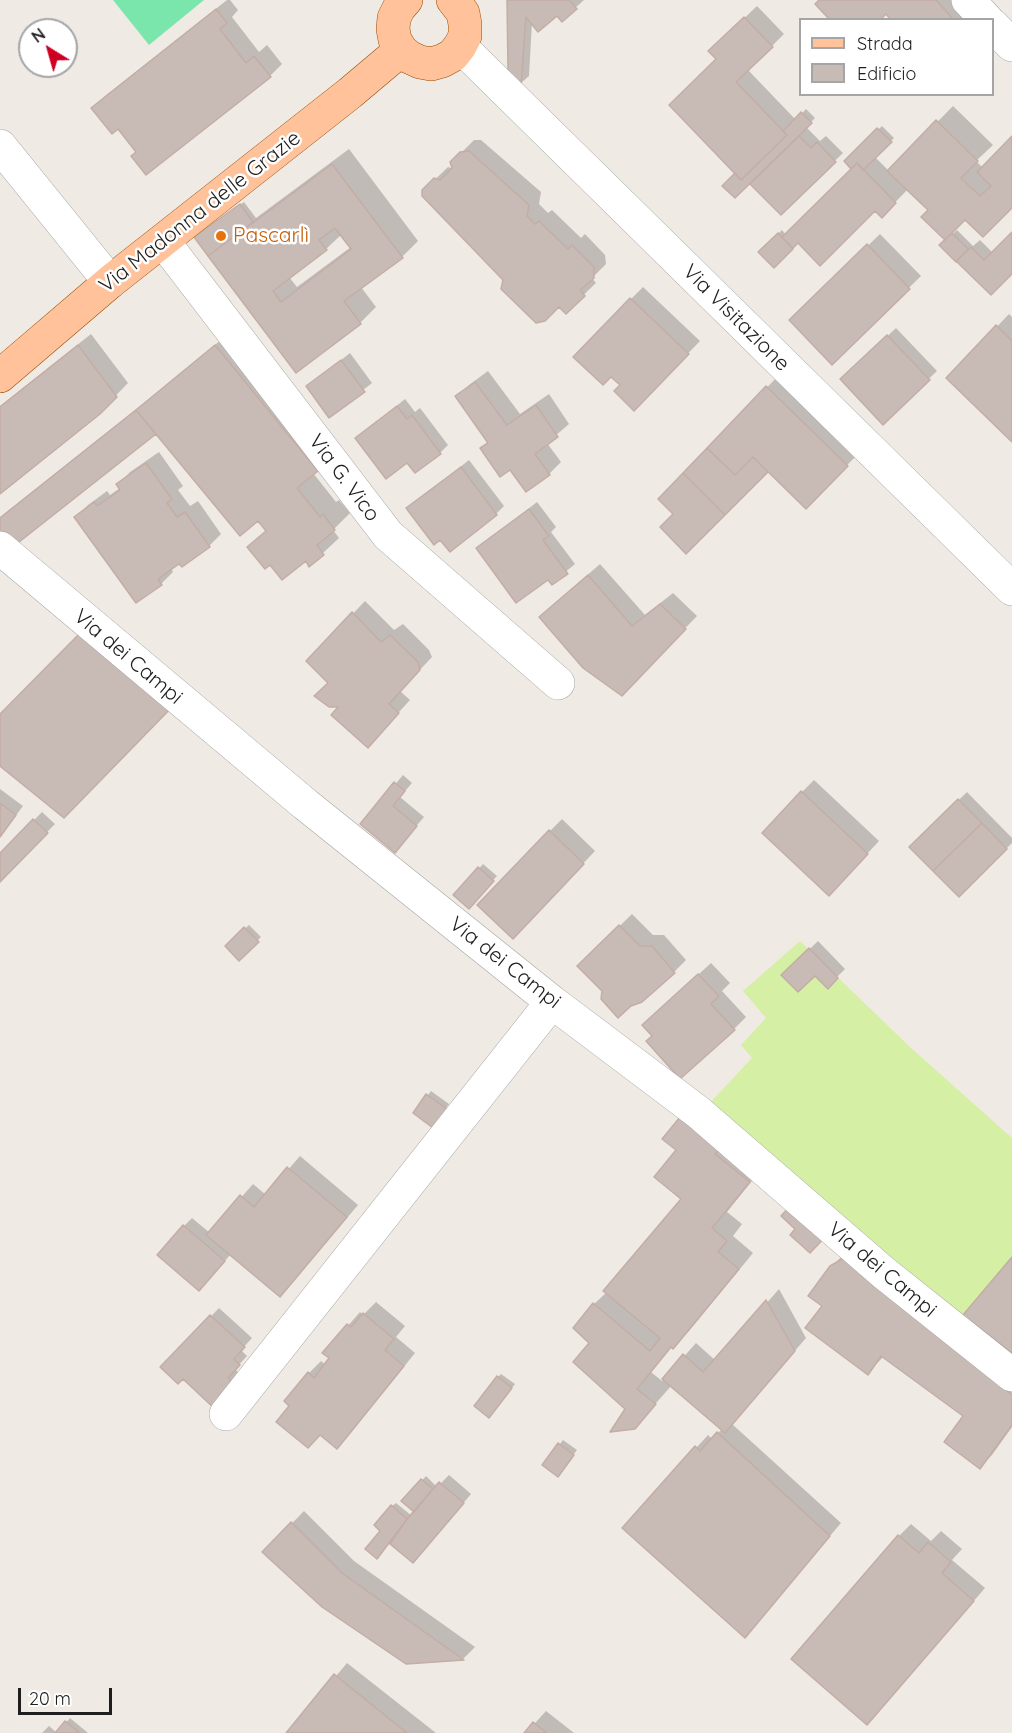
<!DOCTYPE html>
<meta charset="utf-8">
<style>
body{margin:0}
#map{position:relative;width:1012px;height:1733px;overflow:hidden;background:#f0eae4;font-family:Quicksand,sans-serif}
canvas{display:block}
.legend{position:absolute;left:799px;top:18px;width:195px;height:78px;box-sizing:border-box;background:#fff;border:2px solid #a5a5a5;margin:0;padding:8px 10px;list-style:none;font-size:18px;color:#1e1e1e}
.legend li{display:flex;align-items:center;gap:12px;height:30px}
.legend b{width:30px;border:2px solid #a5a5a5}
.north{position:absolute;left:18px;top:18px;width:60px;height:60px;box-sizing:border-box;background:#fff;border:2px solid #a5a5a5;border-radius:50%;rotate:323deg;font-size:16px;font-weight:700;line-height:24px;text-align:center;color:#1e1e1e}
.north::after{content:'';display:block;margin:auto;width:21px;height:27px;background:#cd0022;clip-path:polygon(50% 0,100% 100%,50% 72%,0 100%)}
.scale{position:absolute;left:18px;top:1688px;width:94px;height:27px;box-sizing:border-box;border:3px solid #1e1e1e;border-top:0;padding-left:8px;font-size:18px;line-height:21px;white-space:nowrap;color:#1e1e1e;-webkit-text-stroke:4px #fff;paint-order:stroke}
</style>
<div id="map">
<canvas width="1012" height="1733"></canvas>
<ul class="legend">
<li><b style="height:8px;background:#ffc29a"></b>Strada</li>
<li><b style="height:16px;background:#c8bbb6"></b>Edificio</li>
</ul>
<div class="north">N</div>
<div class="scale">20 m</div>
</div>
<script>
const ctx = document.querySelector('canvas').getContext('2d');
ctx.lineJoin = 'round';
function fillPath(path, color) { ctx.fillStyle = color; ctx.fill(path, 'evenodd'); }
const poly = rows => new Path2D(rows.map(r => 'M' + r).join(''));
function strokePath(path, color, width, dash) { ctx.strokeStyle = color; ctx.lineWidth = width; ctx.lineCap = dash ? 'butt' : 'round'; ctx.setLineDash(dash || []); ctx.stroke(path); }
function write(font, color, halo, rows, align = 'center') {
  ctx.font = font + ' Quicksand,sans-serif'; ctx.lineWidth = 5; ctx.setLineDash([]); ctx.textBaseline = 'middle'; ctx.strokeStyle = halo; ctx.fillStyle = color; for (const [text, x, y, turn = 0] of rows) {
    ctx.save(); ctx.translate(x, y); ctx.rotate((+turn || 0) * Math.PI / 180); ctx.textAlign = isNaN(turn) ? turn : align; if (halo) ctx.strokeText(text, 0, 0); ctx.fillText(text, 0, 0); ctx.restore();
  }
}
const grass = poly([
 [800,941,910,1047,1012,1138,1012,1257,963,1315,930,1300,707,1106,752,1058,741,1045,766,1018,743,991]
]);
const pitch = poly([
 [113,0,204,0,149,45]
]);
const shadow = poly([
 [227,0,230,0,238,10,232,17,259,52,267,45,282,64,270,76,137,152,118,127,93,108,105,96],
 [509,0,584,0,562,20,557,14,532,22,529,76,521,83,509,70],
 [821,0,959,0,978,20,893,20,886,12],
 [757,6,784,34,748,70,796,120,806,109,815,118,806,127,820,141,826,136,843,153,781,213,756,176,737,173,718,59,710,51],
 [953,106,993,145,976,161,983,168,1012,139,1012,206,930,210,908,189,882,216,875,209,798,241,774,266,760,252,782,230,786,235,853,168,846,161,882,126,894,138,875,157,889,171],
 [474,140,481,140,541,192,539,204,548,213,552,210,581,238,585,234,605,255,606,264,592,278,596,283,566,312,559,305,505,279,423,191,448,167,454,169,461,153],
 [349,149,418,241,402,257,361,287,376,307,360,323,297,371,196,238,244,202,256,218],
 [342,234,351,247,297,287,289,277,326,249],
 [957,230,973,246,980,240,993,253,1012,234,1012,272,991,293,941,245],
 [880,234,921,276,832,363,791,320],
 [643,287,700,341,646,397,631,299],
 [1009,314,1012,317,1012,439,948,378],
 [896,328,937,371,883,422,842,379],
 [232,331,333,454,313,473,336,502,339,500,350,513,333,530,339,538,323,553,310,564,306,559,270,563,249,547,267,530,258,519,156,432,0,532,0,518,4,514,150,398],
 [91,334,128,383,99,413,0,492,0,406],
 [350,353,372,383,330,416,308,386],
 [488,371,520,414,549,394,569,424,547,443,561,462,549,474,510,468,482,448,488,441,457,397,469,385],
 [779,375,859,453,806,507,769,470,686,552,675,514,660,499],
 [405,399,415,412,420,408,448,445,440,453,407,461,357,438],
 [159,452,183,486,178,490,190,506,198,501,221,534,209,546,171,568,173,572,161,584,76,517,88,505,107,491,110,495,120,488,118,484,130,472],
 [469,460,504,506,496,514,408,508],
 [537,502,556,527,551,532,575,564,552,583,548,578,478,548],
 [600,564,645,615,673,593,697,616,634,681,553,605],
 [365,601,394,630,403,624,429,650,432,657,400,691,410,700,380,733,342,706,330,683,308,661],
 [403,775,412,783,400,797,424,817,395,851,362,824],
 [814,780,879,841,841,882,802,792],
 [0,789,23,806,0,837],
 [967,792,1012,838,1012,843,959,895,911,847],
 [42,812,55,824,0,880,0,855],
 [562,819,595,851,525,925,550,831],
 [483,864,497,876,468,907,455,895],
 [632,914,653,935,664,935,686,960,674,972,603,991,579,966],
 [249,925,261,937,239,959,227,946],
 [818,941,845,969,828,986,815,974,783,975],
 [711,963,730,983,722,991,746,1017,734,1029,654,1035,656,1013],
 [431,1091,449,1104,436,1122,415,1112],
 [686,1112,764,1166,727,1212,742,1224,733,1236,753,1253,689,1331,672,1346,651,1372,662,1381,696,1343,716,1361,779,1289,806,1338,732,1424,841,1523,756,1623,696,1448,708,1435,712,1439,722,1429,672,1385,634,1428,627,1408,591,1343,594,1304,607,1292,683,1199,678,1150],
 [300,1156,358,1205,292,1283,231,1254,207,1281,184,1226,192,1218,210,1233,253,1184,266,1195],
 [844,1254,1012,1374,1012,1427,992,1455,980,1467,965,1416,884,1356,868,1373,824,1306,831,1267],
 [376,1302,405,1326,396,1337,415,1353,349,1435,337,1447,291,1405,309,1373,321,1361,326,1365,331,1358,324,1353,360,1312,363,1315],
 [219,1308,252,1338,241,1350,247,1356,235,1369,244,1378,216,1408,183,1377,162,1367],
 [501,1374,515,1384,493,1412,498,1377],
 [563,1440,577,1450,561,1471,544,1465],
 [449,1475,471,1494,421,1553,398,1531,382,1531,392,1506,396,1503,412,1516,420,1506,404,1501,426,1476,437,1487],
 [304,1511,354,1561,475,1647,463,1659,407,1663,264,1552],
 [911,1524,931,1541,941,1531,962,1549,952,1560,985,1588,879,1711,899,1536],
 [347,1663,436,1733,288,1733],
 [546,1711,574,1733,526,1733],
 [70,1718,88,1733,42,1733,49,1726,57,1733]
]);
const building = poly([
 [507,0,569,0,577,9,562,22,557,16,538,32,526,17,521,86,508,70,507,0],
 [819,0,936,0,954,20,891,20,886,14,880,20,830,20,815,4,819,0],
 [216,9,227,23,220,29,246,63,254,56,271,77,146,175,131,156,136,152,118,129,112,134,91,108,216,9],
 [744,17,773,47,736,82,787,135,741,180,669,105,716,59,708,51,744,17],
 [801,112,812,123,735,198,722,186,735,173,741,180,787,135,783,131,801,112],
 [936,120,978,161,961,178,980,196,991,186,977,172,1012,136,1012,208,983,237,965,220,945,240,921,217,928,210,887,171,936,120],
 [877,128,892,142,863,170,857,163,851,169,844,161,877,128],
 [799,136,811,148,817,142,836,162,781,215,750,184,799,136],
 [469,151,529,205,527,216,535,224,539,221,568,249,572,245,594,267,594,278,580,290,585,296,566,314,559,307,545,321,536,323,501,289,503,280,422,196,422,190,434,178,440,180,452,168,450,162,460,152,469,151],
 [857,163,896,203,882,218,875,211,820,266,798,243,793,248,782,237,857,163],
 [332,164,403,258,344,301,361,324,296,373,208,256,332,164],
 [335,228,351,249,281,302,273,291,327,250,319,240,335,228],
 [240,204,253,222,208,256,194,237,240,204],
 [1012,232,1012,274,991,295,956,261,971,247,984,260,1012,232],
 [778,233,793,249,774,268,758,252,778,233],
 [952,233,968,249,956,262,939,245,952,233],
 [867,244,910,289,832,365,789,320,867,244],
 [630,298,689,354,634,411,614,391,620,385,611,377,603,385,573,357,630,298],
 [996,325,1012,341,1012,442,946,378,996,325],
 [887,335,930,380,883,425,840,379,887,335],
 [78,345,117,397,100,414,0,494,0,407,78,345],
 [215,345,318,471,297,488,320,517,323,514,335,530,317,545,324,555,309,567,306,561,282,580,270,565,265,569,247,547,266,531,258,521,240,536,136,410,215,345],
 [341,360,365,392,329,418,306,386,341,360],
 [475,382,507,425,536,405,558,437,535,454,550,475,526,492,510,470,500,477,480,448,488,443,455,396,475,382],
 [766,386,848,466,806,509,753,457,735,475,707,448,766,386],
 [397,406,407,419,412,415,441,454,415,473,407,463,386,479,355,438,397,406],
 [136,410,156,434,14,546,0,534,0,518,136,410],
 [707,448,735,475,753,457,768,472,725,515,683,473,707,448],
 [146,463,172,499,167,503,177,517,185,512,210,547,182,567,179,564,158,579,162,585,136,603,74,517,94,502,97,506,120,490,116,484,146,463],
 [461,467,497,515,450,552,440,540,434,545,406,508,461,467],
 [683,473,725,515,686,554,660,527,673,514,658,499,683,473],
 [529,509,549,536,543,540,568,574,552,585,548,580,516,603,476,548,529,509],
 [588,575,632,626,660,604,686,629,622,696,583,668,539,617,588,575],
 [352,612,381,642,390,635,418,662,420,670,389,704,399,713,368,748,331,715,338,707,329,707,314,696,328,683,306,661,352,612],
 [84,629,177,702,64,818,0,766,0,714,84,629],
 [394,782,405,791,393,806,417,826,395,853,360,824,394,782],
 [801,791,868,854,829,896,762,833,801,791],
 [958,799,982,823,933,871,909,847,958,799],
 [0,803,16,815,0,837,0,803],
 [33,819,48,833,0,882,0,853,33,819],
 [982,823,1007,849,959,897,933,871,982,823],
 [549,830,584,864,513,939,477,905,549,830],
 [478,867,494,881,469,909,453,895,478,867],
 [619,925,640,946,652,946,675,973,642,1002,631,1006,618,1018,601,999,602,991,577,966,619,925],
 [244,927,259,942,239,961,225,946,244,927],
 [809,948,838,978,828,989,815,976,798,992,781,975,809,948],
 [698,974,719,996,711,1004,735,1030,680,1079,646,1041,652,1036,642,1025,698,974],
 [426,1094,447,1109,433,1128,413,1113,426,1094],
 [685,1111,724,1144,715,1154,750,1182,712,1228,727,1241,718,1252,739,1269,673,1349,671,1347,637,1389,656,1404,635,1429,610,1432,625,1409,573,1362,589,1343,573,1328,593,1303,650,1351,660,1338,603,1291,681,1199,654,1177,676,1150,662,1139,685,1111],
 [287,1167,347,1217,280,1297,206,1235,240,1195,254,1207,287,1167],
 [794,1202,829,1233,810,1253,790,1235,795,1229,781,1216,794,1202],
 [183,1225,225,1261,199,1291,157,1255,183,1225],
 [1012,1257,1012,1353,963,1315,1012,1257],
 [844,1258,1012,1395,1012,1425,980,1469,944,1442,963,1416,881,1356,868,1375,805,1328,822,1306,808,1296,830,1266,844,1258],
 [766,1300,795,1351,725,1433,662,1379,683,1354,703,1372,766,1300],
 [363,1313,394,1339,385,1350,404,1366,337,1449,320,1435,308,1448,276,1422,289,1406,284,1401,308,1372,314,1378,329,1358,322,1353,347,1324,351,1327,363,1313],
 [210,1315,245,1347,234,1359,240,1365,228,1378,237,1387,216,1410,183,1379,178,1384,160,1367,210,1315],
 [497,1376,512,1388,489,1418,474,1406,497,1376],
 [717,1432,830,1536,745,1638,622,1528,695,1446,700,1451,717,1432],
 [558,1443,574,1455,558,1477,542,1465,558,1443],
 [421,1479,433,1489,414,1512,401,1501,421,1479],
 [439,1482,464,1503,413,1563,390,1544,407,1519,439,1482],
 [391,1505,407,1519,377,1559,365,1549,380,1531,374,1525,391,1505],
 [291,1522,342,1573,464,1660,406,1664,322,1607,262,1552,291,1522],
 [898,1535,919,1553,928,1542,951,1562,942,1573,974,1601,867,1725,791,1659,898,1535],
 [334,1674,407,1733,286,1733,334,1674],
 [65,1721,80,1733,55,1733,65,1721],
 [533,1722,547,1733,524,1733,533,1722]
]);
const minor = poly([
 [968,0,987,20],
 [992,25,1012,45],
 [460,46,1012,589],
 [0,146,110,282],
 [163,241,388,535,558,683],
 [0,548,305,804,552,1002,698,1112,884,1273,1012,1375],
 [226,1414,552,1002]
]);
const major = poly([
 [406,0,399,8,394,18,393,29,395,40,401,50,409,57,420,62,431,64,442,61,453,55,460,46,465,36,465,24,463,13,453,0],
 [0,376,110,282,350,93,401,50]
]);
const markers = [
 [221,236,6,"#e8710a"]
];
const streetNames = [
 ["Via Madonna delle Grazie",200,212,-38],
 ["Via Visitazione",736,318,45],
 ["Via G. Vico",344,478,53],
 ["Via dei Campi",128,657,40],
 ["Via dei Campi",505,963,38],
 ["Via dei Campi",882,1270,40]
];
const foodNames = [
 ["Pascarlì",233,236]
];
fillPath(grass, '#d5efa5');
fillPath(pitch, '#7be6ab');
fillPath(shadow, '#0003');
fillPath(building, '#c8bbb6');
strokePath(building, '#c3ada5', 1.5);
strokePath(minor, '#a5a5a5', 34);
strokePath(major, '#994d00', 34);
strokePath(minor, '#fff', 33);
strokePath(major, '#ffc29a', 33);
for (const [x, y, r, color] of markers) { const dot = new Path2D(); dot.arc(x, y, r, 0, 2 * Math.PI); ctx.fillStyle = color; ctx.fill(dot); strokePath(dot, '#fff', 2); }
write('21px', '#1e1e1e', '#fff', streetNames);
write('21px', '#c56008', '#fff', foodNames, 'left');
</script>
